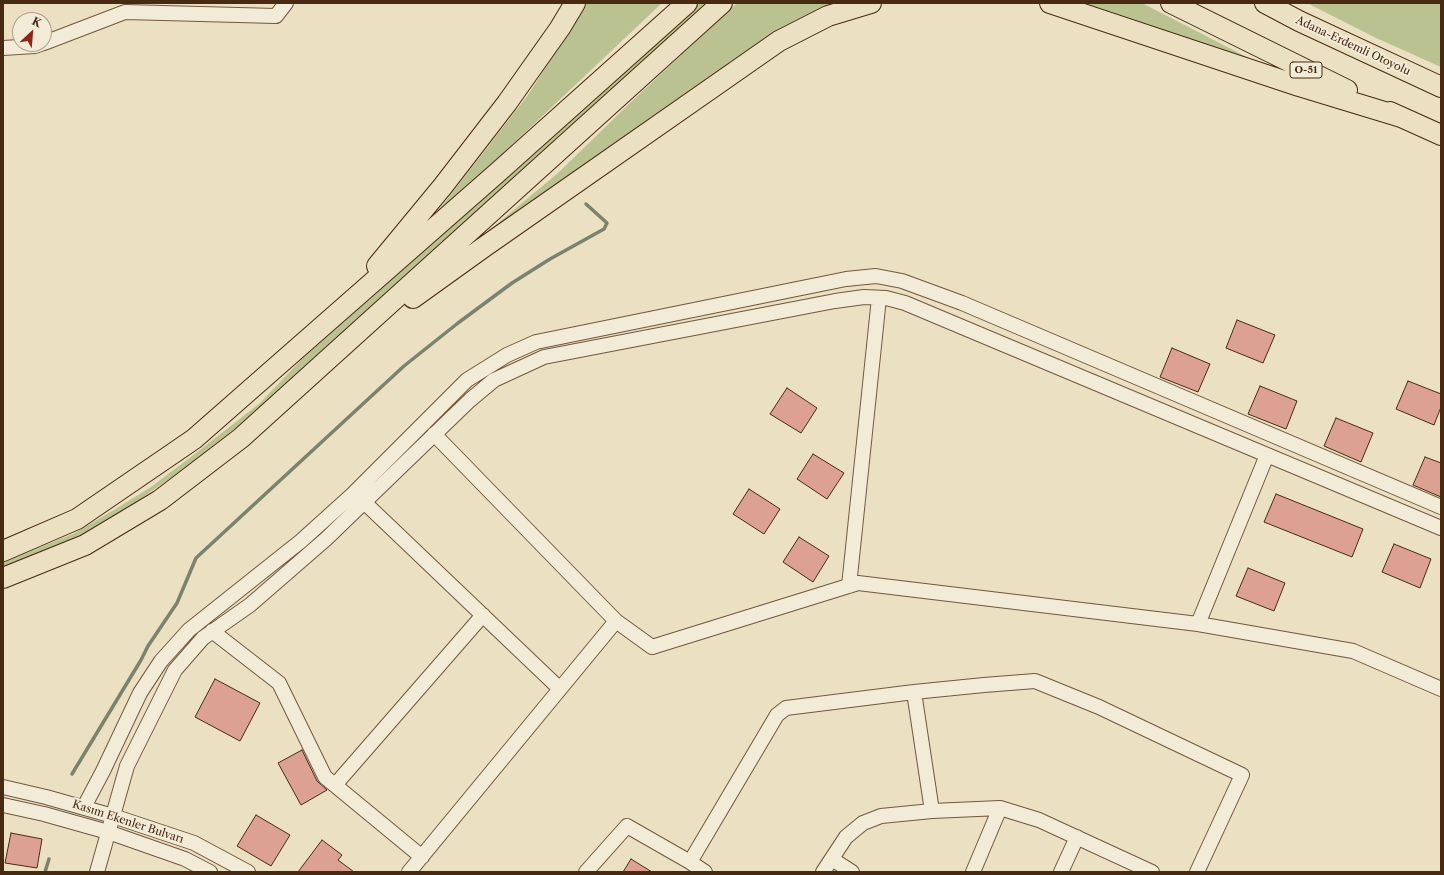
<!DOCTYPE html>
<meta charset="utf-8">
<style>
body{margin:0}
#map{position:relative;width:1444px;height:875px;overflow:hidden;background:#ebe0c1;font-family:"Libre Caslon Text",serif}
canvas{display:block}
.frame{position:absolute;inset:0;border:4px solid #482a13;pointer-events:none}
.north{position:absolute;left:12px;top:12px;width:40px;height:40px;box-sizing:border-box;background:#f2ebd7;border:1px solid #ae9e89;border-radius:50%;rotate:26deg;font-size:11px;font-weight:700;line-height:16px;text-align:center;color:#482a13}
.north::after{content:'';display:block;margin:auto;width:14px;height:18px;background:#8f2418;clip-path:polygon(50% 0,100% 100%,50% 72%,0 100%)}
</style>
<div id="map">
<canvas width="1444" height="875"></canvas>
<div class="frame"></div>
<div class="north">K</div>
</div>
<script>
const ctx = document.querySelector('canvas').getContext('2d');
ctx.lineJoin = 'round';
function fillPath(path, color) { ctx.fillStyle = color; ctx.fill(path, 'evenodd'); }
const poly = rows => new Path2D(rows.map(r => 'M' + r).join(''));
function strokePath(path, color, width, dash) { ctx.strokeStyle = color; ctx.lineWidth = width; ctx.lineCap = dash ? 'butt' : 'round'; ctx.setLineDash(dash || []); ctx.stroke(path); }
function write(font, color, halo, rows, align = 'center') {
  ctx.font = font + ' "Libre Caslon Text",serif'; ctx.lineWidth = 4; ctx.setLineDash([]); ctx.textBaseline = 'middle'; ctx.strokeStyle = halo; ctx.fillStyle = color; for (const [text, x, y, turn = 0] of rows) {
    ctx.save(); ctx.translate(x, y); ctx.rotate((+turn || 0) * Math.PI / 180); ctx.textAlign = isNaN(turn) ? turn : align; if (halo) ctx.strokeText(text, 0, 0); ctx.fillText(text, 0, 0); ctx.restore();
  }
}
const green = poly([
 [587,3,662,3,428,224,528,95],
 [698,3,709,3,267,402,233,430,183,469,119,514,91,531,71,541,3,568,3,560,28,552,73,534,114,510,151,487,200,450,260,403,302,359,530,157,650,49],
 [737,3,840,3,485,234,558,173,631,102],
 [1073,3,1142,3,1268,68],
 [1307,3,1441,3,1441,67,1374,37]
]);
const stream = poly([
 [72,774,141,660,148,646,177,603,196,558,404,366,458,323,512,283,550,259,604,229,607,223,586,204],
 [45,872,49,859]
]);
const building = poly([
 [1237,320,1275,335,1263,363,1226,348,1237,320],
 [1172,348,1210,364,1198,392,1160,377,1172,348],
 [1408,381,1441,394,1441,407,1434,425,1396,409,1408,381],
 [1260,386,1297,401,1286,429,1248,414,1260,386],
 [787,388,817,408,801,433,770,414,787,388],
 [1336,418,1373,433,1361,462,1324,446,1336,418],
 [813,454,844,473,827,499,797,479,813,454],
 [1425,457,1441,463,1441,497,1413,485,1425,457],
 [749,489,780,509,764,534,733,514,749,489],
 [1276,494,1363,529,1352,557,1264,522,1276,494],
 [799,537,829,556,813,582,783,562,799,537],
 [1394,544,1431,559,1420,588,1382,572,1394,544],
 [1248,568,1285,583,1274,611,1236,596,1248,568],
 [215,679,260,703,240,741,195,717,215,679],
 [302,750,317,781,327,790,301,805,278,763,302,750],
 [256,815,290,835,271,866,237,846,256,815],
 [11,833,42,839,37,868,5,863,11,833],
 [322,840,342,855,338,860,354,872,298,872,322,840],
 [631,859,652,872,623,872,631,859]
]);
const minor = poly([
 [44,43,125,12,276,16,286,3],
 [3,48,35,46,41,44],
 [434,434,616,621,652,647,858,583,1198,624,1353,651,1441,689],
 [364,502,560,689],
 [849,586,879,298],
 [1198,624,1267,455],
 [212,631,279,683,325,777,422,857],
 [914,692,932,811],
 [335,785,483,615],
 [3,787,46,797,113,816,194,843,248,872],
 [3,805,44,814,108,832,185,859,210,872],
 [84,807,103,771,140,693,161,661,189,630,301,541,352,495,467,380,507,355,536,342,846,279,876,276,902,281,962,303,1441,507],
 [832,859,852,872],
 [690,862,777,715,786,708,914,692,984,685,1035,681,1099,707,1242,775,1197,872],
 [97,872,127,766,175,670,203,638,250,605,326,539,470,400,494,380,544,357,835,301,864,297,886,298,905,303,1441,528],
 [409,872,616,621],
 [586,872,627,826,690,862,705,872],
 [823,872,846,837,863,823,881,816,932,811,1000,808,1039,820,1152,872],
 [973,872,1000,808],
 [1061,872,1077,837]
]);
const highway = poly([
 [1050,3,1299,86,1401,117],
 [1171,3,1347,90],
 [1265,3,1299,21,1441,87],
 [1390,112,1441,135],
 [377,266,443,186,507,103,560,28,575,3],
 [413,298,484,247,779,41,828,16,871,3],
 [3,551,77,519,194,439,497,173,687,3],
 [3,578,85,545,160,500,241,438,722,3]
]);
const shields = [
 [1306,70,32]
];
const shieldNames = [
 ["O-51",1306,70]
];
const streetNames = [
 ["Adana-Erdemli Otoyolu",1353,46,25],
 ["Kasım Ekenler Bulvarı",128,822,18]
];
fillPath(green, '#bac291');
strokePath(stream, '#79836f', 3.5);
fillPath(building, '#dda194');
strokePath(building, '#482a13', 1);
strokePath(minor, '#71583e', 16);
strokePath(highway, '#482a13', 22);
strokePath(minor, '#f2ebd7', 14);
strokePath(highway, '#ebe0c1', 20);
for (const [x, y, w] of shields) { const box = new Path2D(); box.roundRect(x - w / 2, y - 8, w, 16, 3); ctx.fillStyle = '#f2ebd7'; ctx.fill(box); strokePath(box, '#482a13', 1); }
write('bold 10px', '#482a13', null, shieldNames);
write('11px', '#482a13', '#f2ebd7', streetNames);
</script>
